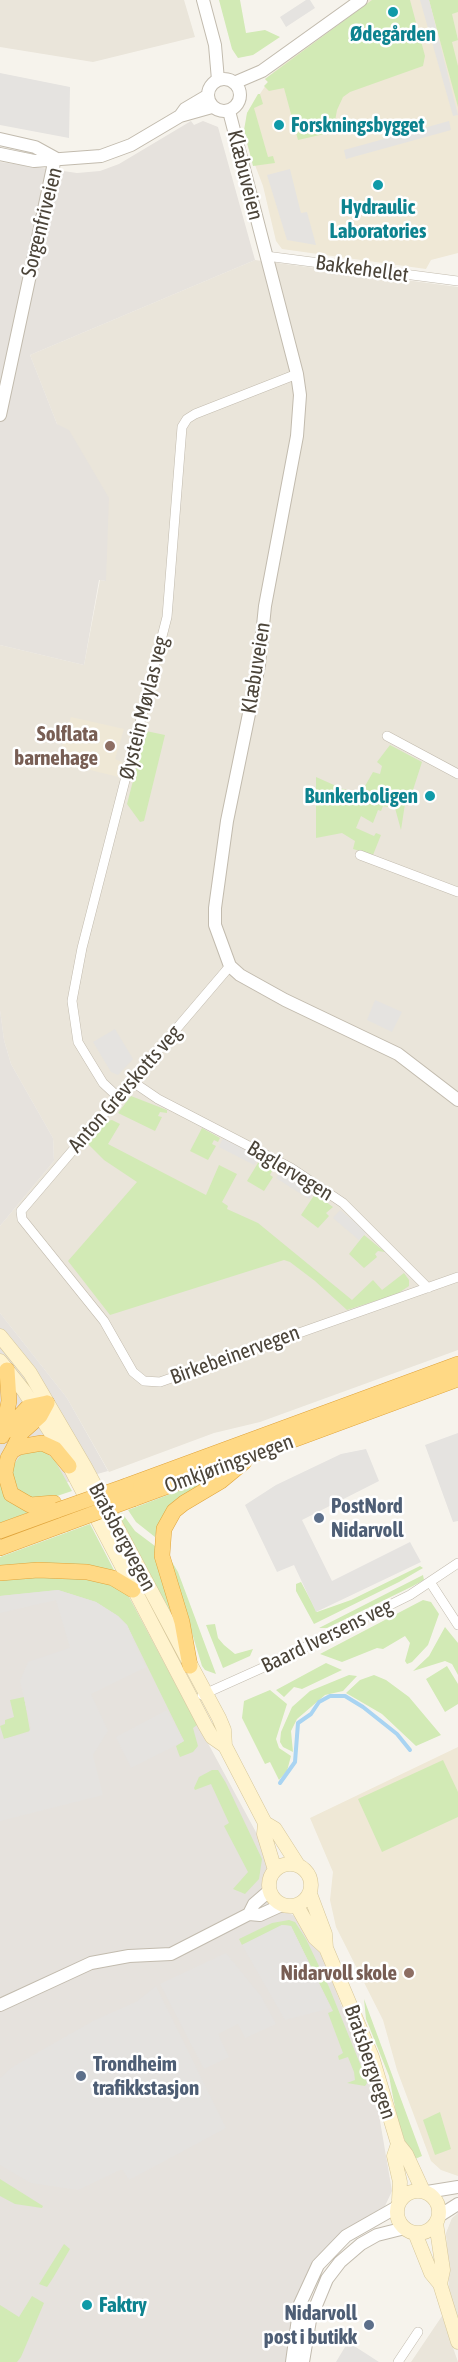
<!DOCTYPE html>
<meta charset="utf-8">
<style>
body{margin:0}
canvas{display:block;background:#f6f3ec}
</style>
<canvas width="458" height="2362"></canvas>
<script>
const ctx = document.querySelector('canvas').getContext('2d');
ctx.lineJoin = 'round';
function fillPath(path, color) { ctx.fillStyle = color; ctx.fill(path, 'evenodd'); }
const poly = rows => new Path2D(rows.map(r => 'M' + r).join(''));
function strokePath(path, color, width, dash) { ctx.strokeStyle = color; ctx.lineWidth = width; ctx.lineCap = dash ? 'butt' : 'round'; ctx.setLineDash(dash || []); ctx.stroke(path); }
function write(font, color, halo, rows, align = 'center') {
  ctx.font = font + ' "Asap Condensed",sans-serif'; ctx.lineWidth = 5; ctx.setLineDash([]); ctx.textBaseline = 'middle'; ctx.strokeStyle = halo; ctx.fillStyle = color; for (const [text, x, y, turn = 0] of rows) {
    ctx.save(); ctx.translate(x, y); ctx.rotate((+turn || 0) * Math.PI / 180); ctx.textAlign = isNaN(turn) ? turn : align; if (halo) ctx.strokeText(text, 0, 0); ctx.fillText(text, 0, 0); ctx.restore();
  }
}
const residential = poly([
 [0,0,184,0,195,37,93,62,0,47],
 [255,260,458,287,458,1350,260,1422,214,1433,109,1472,67,1398,0,1313,0,1226,54,1161,53,1138,11,1064,4,1040,0,1010,0,645,84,665,100,580,106,581,57,424,30,355],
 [458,2213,458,2323,449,2290,446,2233,452,2218],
 [442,2316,458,2362,411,2362]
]);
const industrial = poly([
 [191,121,194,125,203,121,218,127,255,260,30,355,57,424,69,430,109,498,106,581,99,580,84,665,0,645,0,162,77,173,100,171,119,164],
 [0,1010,4,1040,11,1064,53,1138,54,1161,0,1226],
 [0,1313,67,1398,108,1471,0,1501],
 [0,1579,129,1597,264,1847,267,1861,267,1901,270,1906,293,1915,300,1920,324,1959,361,2057,373,2080,392,2191,385,2206,347,2229,328,2246,313,2265,298,2296,288,2362,0,2362]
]);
const education = poly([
 [361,0,458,0,458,253,431,260,426,269,282,249,276,241,263,186,245,139,247,113,268,82,265,79],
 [71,717,124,729,115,759,122,762,119,777,57,762],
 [458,1747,458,2176,441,2170,431,2161,397,2070,383,2020,336,1927,330,1900,333,1872,310,1818]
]);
const green = poly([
 [219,0,240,0,246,33,265,30,280,37,253,55,238,58,232,49],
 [372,0,410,0,425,56,423,66,350,92,343,97,337,110,333,132,298,140,284,88,269,91,264,86,268,82,265,79],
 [429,0,458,0,458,12,452,14,458,40,452,42,458,66,458,107],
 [258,94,260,94,263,104,254,108,268,157,273,156,275,163,253,166,244,130,247,113],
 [146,731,165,735,144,821,140,822,127,804],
 [390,745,422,762,413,790,406,797,401,830,395,808,383,806,381,811,378,810,373,823,361,816,356,828,374,836,376,833,381,835,373,855,353,849,355,841,342,833,316,838,316,777,343,789,361,793,373,772,380,774,382,766,377,762],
 [131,1096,167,1110,167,1113,160,1112,158,1116,162,1117,155,1131,118,1113],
 [112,1120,120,1124,108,1144,206,1195,219,1165,237,1174,222,1202,228,1206,227,1209,258,1223,352,1300,373,1280,382,1290,404,1273,409,1280,409,1286,397,1294,347,1310,315,1281,290,1262,284,1260,110,1315,68,1261,137,1182,104,1160,87,1143,106,1121],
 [202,1128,220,1138,218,1142,214,1140,212,1144,216,1146,208,1160,190,1151],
 [261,1158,278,1169,272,1171,270,1175,273,1177,264,1191,247,1181],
 [315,1194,333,1207,326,1213,329,1216,318,1228,301,1215],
 [364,1235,385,1252,378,1251,375,1254,377,1257,364,1268,349,1254],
 [31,1450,43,1451,54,1459,72,1491,54,1497,32,1498,19,1491,12,1474,14,1464,21,1455],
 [218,1476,157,1529,155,1537,136,1522,128,1510],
 [0,1484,10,1501,30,1512,0,1523],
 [122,1513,135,1531,155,1546,176,1625,118,1514],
 [90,1524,115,1572,0,1568,0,1557],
 [169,1557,178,1572,216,1674,205,1670,202,1666],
 [420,1566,423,1568,399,1582,314,1624,296,1591,296,1584,301,1582,317,1612,351,1600],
 [423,1575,424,1580,411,1587,327,1628,319,1628],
 [74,1576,115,1584,129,1597,197,1725,193,1728,198,1746,193,1752,180,1757,178,1752,176,1746,184,1741,127,1625,118,1616,96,1602,58,1590,0,1596,0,1579],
 [423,1600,431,1602,439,1614,428,1645,412,1662,407,1664,405,1661,410,1643,405,1636,383,1649,377,1648,342,1662,320,1654],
 [215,1624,218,1638,224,1645,235,1654,253,1649,250,1656,223,1668,206,1625],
 [445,1627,458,1643,458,1675,452,1664,445,1661,413,1671,429,1656],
 [326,1663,342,1670,302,1689,294,1687,284,1697,276,1690],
 [447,1666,458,1684,458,1704,445,1712,426,1679],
 [349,1675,357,1676,343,1691,325,1695,297,1719,291,1731,293,1752,283,1747,280,1742,281,1732,292,1707,310,1691],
 [374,1675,386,1680,409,1697,441,1735,416,1746,382,1714,346,1693,360,1680],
 [270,1690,287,1704,276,1739,279,1748,291,1756,287,1771,279,1780,270,1762,265,1764,242,1718,244,1701],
 [24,1697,30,1731,4,1739,0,1726,5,1724,5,1720,14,1717,10,1700],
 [443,1760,458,1792,458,1817,382,1852,358,1799],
 [212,1770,218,1770,226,1783,262,1859,259,1879,245,1894,233,1889,248,1872,224,1826,229,1823,211,1784,195,1790,194,1788,199,1777],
 [289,1920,295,1922,306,1939,329,1987,365,2076,367,2083,365,2086,347,2083,355,2080,354,2072,348,2057,339,2060,338,2056,343,2053,328,2013,333,2011,291,1926,282,1925,242,1945,239,1939,272,1923],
 [364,1999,422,2156,415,2159,408,2149,398,2123,389,2076,366,2019],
 [440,2112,451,2149,435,2155,423,2120],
 [0,2179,43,2206,42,2208,15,2204,0,2196],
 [64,2244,70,2249,53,2278,47,2287,39,2284],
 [32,2296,44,2303,21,2357,17,2362,0,2362,0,2305,19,2317]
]);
const parking = poly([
 [306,0,310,0,315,8,286,27,280,17],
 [420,0,429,0,458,115,453,116],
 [0,73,70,87,69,138,0,125],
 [449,121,451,130,346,159,344,150],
 [290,169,301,213,307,212,316,245,287,240,267,175],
 [375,1000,402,1012,392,1032,367,1020],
 [115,1029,133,1059,118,1075,111,1072,93,1042],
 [223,1138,259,1156,254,1165,219,1147],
 [281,1170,314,1191,309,1199,276,1178],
 [340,1210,367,1232,359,1240,333,1218],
 [458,1433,458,1521,453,1522,425,1445],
 [366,1449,379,1481,302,1520,332,1581,410,1542,421,1562,316,1612,294,1565,277,1572,245,1505,276,1485,341,1454],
 [58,1590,96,1602,118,1616,127,1625,146,1667,91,1694,108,1731,93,1755,103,1795,0,1821,0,1740,28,1733,31,1728,20,1681,28,1662,70,1648,56,1600,0,1613,0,1596],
 [167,1710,184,1741,131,1768,116,1737],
 [282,1925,291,1926,331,2008,285,2020,242,1945],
 [226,1953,261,1996,276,2024,245,2038,238,2024,218,2034,229,2057,204,2069,160,1984],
 [156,1986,226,2128,129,2180,122,2169,78,2190,31,2183,0,2165,0,2078,11,2068,35,2054,95,2020,136,2002],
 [348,2342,379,2362,336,2362]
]);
const stream = poly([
 [280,1783,295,1762,298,1723,311,1714,319,1702,330,1696,345,1696,363,1707,397,1734,410,1750]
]);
const minor = poly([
 [266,256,458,281],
 [387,736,458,774],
 [360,855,458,892],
 [230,966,21,1211,22,1219,104,1321,133,1372,144,1381,160,1382,458,1277],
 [133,1082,158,1099,291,1168,343,1203,428,1288],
 [118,1097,103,1083,78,1042,72,1001,82,948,167,617,182,427,187,419,195,414,297,374],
 [430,1582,458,1625],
 [202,1695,271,1664,410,1595,458,1563],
 [398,2362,418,2332]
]);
const tertiary = poly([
 [203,0,215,45,218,80],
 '208 95a16 16 0 1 1 32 0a16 16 0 1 1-32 0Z',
 [234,83,262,71,361,0],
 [229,111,297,374,300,395,297,436,265,606,259,665,227,821,215,908,215,925,230,966,240,975,285,1000,398,1054,458,1100],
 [180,116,212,107],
 [0,139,35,147,55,158],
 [0,154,34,161,101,156,131,145,180,116,185,109,207,96],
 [0,415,55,158],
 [249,1914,254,1904,269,1891],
 [0,2005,91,1963,129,1956,171,1954,249,1914,260,1915,282,1905],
 [427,2192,458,2187],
 [439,2216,458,2204],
 [292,2362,300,2304,318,2265,346,2236,397,2207],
 [303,2362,310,2320,327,2279,340,2262,361,2244,377,2235,405,2228]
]);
const secondary = poly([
 [0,1336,30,1373,85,1467,219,1718,224,1730,225,1746,265,1823,264,1834,275,1870],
 [0,1361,24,1391,58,1444,205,1725,212,1737,225,1746],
 [265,1823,275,1829,298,1865],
 '269 1885a21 21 0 1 1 42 0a21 21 0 1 1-42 0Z',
 [310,1894,325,1934,326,1948,372,2057,398,2144,406,2154,423,2191],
 [297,1906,315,1938,326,1948],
 [398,2144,394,2156,400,2182,399,2200],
 '397 2212a21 21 0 1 1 42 0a21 21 0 1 1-42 0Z',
 [436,2223,443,2270,440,2284],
 [415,2233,431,2273,440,2284,458,2342]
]);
const trunk = poly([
 [5,1432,28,1407,47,1403],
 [2,1436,9,1401,7,1370],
 [12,1451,21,1433,40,1416,47,1403],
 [126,1486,458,1364],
 [133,1499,458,1379],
 [54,1503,30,1505,11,1494,5,1473,8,1458,12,1451,19,1447,42,1443,55,1449,69,1466],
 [0,1531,58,1510],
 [0,1548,65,1524],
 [0,1573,38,1570,87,1572,113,1578,133,1590],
 [190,1666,182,1622,162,1556,164,1529,174,1511,184,1503,221,1481,244,1462]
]);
const trunkBridge = poly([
 [58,1510,126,1486],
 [65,1524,133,1499]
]);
const markers = [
 [393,12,6,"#0f9aa8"],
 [279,125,6,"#0f9aa8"],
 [378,185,6,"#0f9aa8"],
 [110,746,6,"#8d6e63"],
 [430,796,6,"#0f9aa8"],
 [319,1518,6,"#5c6f8a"],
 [409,1973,6,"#8d6e63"],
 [81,2076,6,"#5c6f8a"],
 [87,2305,6,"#0f9aa8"],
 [369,2325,6,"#5c6f8a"]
];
const cultureNames = [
 ["Ødegården",393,34],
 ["Forskningsbygget",291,125,"left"],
 ["Hydraulic",378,207],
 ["Laboratories",378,231],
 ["Bunkerboligen",418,796,"right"],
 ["Faktry",99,2305,"left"]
];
const streetNames = [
 ["Klæbuveien",245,175,76],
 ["Sorgenfriveien",42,222,-76],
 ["Bakkehellet",362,269,8],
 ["Klæbuveien",256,668,-81],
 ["Øystein Møylas veg",144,708,-76],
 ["Anton Grevskotts veg",125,1089,-49],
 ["Baglervegen",290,1171,31],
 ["Birkebeinervegen",235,1355,-20],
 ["Omkjøringsvegen",229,1464,-20],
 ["Bratsbergvegen",122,1537,62],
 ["Baard Iversens veg",327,1636,-26],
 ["Bratsbergvegen",370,2062,71]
];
const educationNames = [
 ["Solflata",98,734],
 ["barnehage",98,758],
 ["Nidarvoll skole",397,1973]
];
const serviceNames = [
 ["PostNord",331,1506],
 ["Nidarvoll",331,1530],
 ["Trondheim",93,2064],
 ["trafikkstasjon",93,2088],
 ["Nidarvoll",357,2313,"right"],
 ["post i butikk",357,2337,"right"]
];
fillPath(residential, '#eae5da');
fillPath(industrial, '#e6e2dd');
fillPath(education, '#efe8d6');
fillPath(green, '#d2eab5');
fillPath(parking, '#e5e3e0');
strokePath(stream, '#a9d4f2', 4);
strokePath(minor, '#c2bbae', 10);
strokePath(tertiary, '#c2bbae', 14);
strokePath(secondary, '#d6c79b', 15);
strokePath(trunk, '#e0a43c', 16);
strokePath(minor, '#fff', 9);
strokePath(tertiary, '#fff', 12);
strokePath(secondary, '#fff3cd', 14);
strokePath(trunk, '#ffd985', 15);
strokePath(trunkBridge, '#e0a43c', 16, []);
strokePath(trunkBridge, '#ffd985', 15);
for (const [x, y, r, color] of markers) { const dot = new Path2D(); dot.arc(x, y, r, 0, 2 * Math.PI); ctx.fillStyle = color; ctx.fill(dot); strokePath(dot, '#fff', 2); }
write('bold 21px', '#0d838f', '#fff', cultureNames);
write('21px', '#4b4439', '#fff', streetNames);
write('bold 21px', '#785e54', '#fff', educationNames, 'right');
write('bold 21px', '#4e5e75', '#fff', serviceNames, 'left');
</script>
